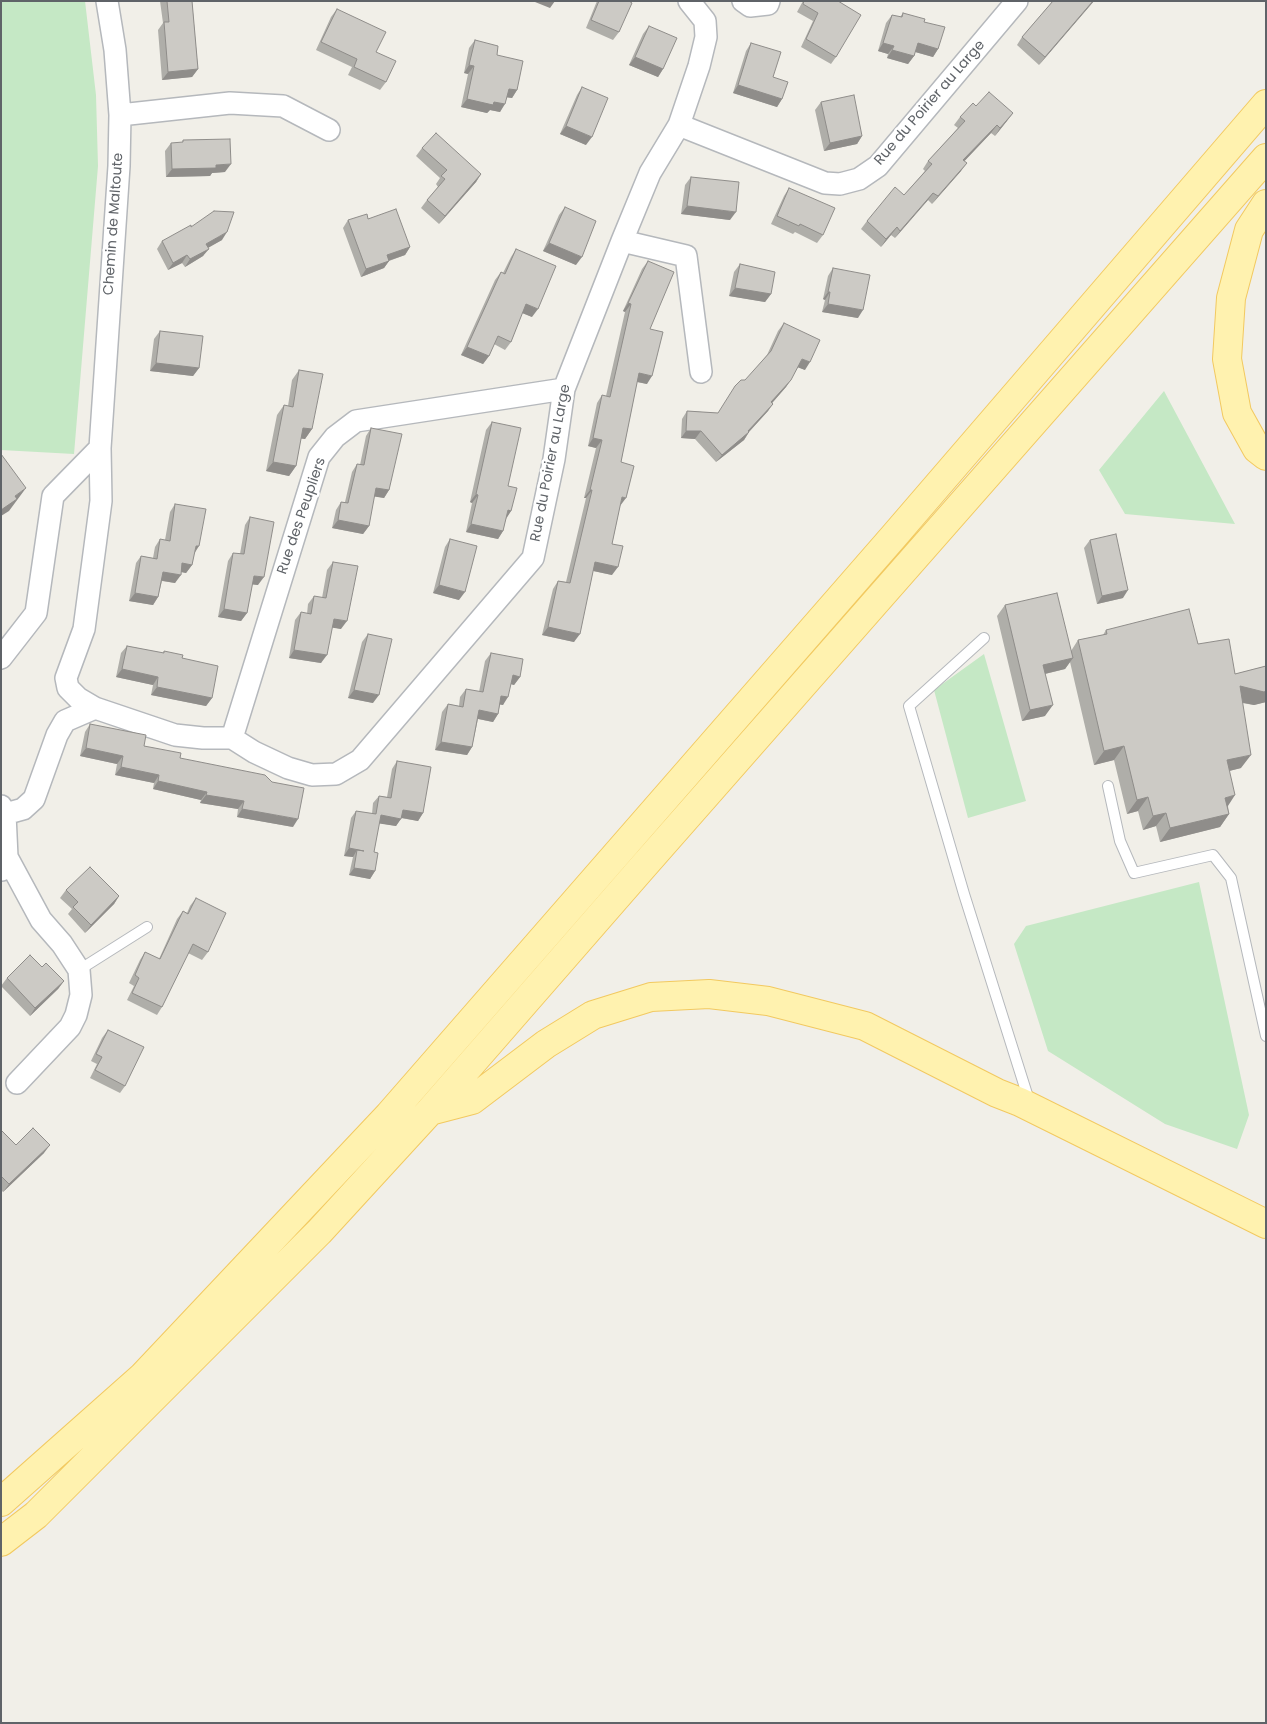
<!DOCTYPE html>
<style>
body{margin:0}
#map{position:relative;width:1267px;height:1724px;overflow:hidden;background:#f1efe8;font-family:Poppins,sans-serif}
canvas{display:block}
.frame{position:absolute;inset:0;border:2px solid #5f6368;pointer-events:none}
</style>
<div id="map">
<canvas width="1267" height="1724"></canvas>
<div class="frame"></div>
</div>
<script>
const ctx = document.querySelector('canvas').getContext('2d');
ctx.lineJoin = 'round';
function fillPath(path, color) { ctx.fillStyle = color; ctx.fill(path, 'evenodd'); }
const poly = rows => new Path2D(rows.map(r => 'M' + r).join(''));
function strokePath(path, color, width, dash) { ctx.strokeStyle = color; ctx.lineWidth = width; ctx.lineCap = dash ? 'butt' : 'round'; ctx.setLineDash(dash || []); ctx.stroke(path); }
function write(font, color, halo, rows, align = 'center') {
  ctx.font = font + ' Poppins,sans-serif'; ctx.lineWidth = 5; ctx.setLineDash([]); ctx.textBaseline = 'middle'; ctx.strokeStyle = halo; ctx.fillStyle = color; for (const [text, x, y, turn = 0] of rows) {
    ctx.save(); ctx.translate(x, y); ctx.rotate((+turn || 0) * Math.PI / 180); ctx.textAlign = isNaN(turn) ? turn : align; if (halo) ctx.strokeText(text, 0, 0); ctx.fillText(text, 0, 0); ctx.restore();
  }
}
const green = poly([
 [1,1,85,1,96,95,98,166,74,454,1,450],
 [1164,391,1235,524,1125,514,1099,470],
 [984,654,1026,801,968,818,934,690],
 [1199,882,1249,1115,1237,1149,1165,1124,1048,1051,1014,944,1026,926]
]);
const lane = poly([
 [984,638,909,706,964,894,1027,1094],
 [1108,786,1120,841,1134,873,1213,855,1231,878,1266,1036],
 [79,970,147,927]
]);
const street = poly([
 [107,1,115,50,120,115,119,166,100,448,101,501,84,629,66,678,68,688,78,698,95,708,175,735,203,738,232,738,254,752,288,768,312,775,336,774,360,760,533,558,554,459,564,389,622,241,650,173,679,125,825,183,840,184,859,179,878,166,1017,1],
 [743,1,750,6,768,4,769,1],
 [120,115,230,103,283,106,329,130],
 [679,125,699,66,706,37,705,21,689,1],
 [622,241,686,256,701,372],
 [1,658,36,613,53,496,100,448],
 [232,738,319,457,335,437,356,421,564,389],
 [1,806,5,814,7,857,2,870],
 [5,814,23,809,34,799,57,735,65,721,95,708],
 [7,857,41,920,62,944,79,970,81,995,76,1015,70,1027,17,1083]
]);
const primary = poly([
 [1266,204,1249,230,1231,298,1227,359,1237,413,1257,449,1266,456],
 [430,1111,472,1100,546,1044,593,1015,651,997,709,994,768,1001,865,1026,997,1093,1020,1102,1266,1224],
 [1,1502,142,1377,389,1115,894,536,1266,104],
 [1,1542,36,1515,319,1232,430,1111,641,869,1266,158]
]);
const wall = poly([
 [160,1,192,1,198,69,192,77,162,80,158,30,163,23],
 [597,1,629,1,619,32,613,40,586,28],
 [803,1,838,1,836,57,831,64,801,47,813,21,797,12],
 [1053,1,1094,1,1039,65,1017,45,1022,37],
 [337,9,376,52,386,82,380,90,348,75,352,67,316,50,331,17],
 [903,13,924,22,938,49,933,57,915,52,914,56,908,64,887,58,888,54,878,51,886,23,892,15,900,17],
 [649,26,663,69,658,77,629,65,643,34],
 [475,40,497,55,517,90,512,98,507,97,500,112,490,110,487,113,461,107,468,74,464,73,469,48],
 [751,43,773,77,782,99,777,107,733,93,746,51],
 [582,87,586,145,560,134,577,95],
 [821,102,862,136,857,144,824,151,815,110],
 [976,106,1013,113,995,136,991,133,964,161,961,171,932,204,928,200,895,238,891,235,881,247,861,229,867,221,904,195,925,171,923,169,928,161,958,128,954,125,960,117],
 [183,140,225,172,212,173,210,176,166,177,165,151,171,143,182,143],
 [422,148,481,174,476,182,439,224,421,208,427,200,438,187,436,184,440,178,416,156],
 [691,177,730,220,681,214,685,185],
 [789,188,823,235,817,243,795,232,793,234,771,224,784,196],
 [565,207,576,265,543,251,559,215],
 [368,219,410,247,405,255,389,261,384,268,361,277,343,228,348,220],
 [191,227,222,240,208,247,203,256,185,267,182,263,168,270,157,249,162,241],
 [516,249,532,317,522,313,511,342,505,350,494,344,489,356,483,364,461,355,495,280,501,272,503,273,511,257],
 [648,261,650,329,647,384,637,382,621,462,620,506,612,544,612,575,593,571,574,642,542,635,553,589,558,581,566,582,586,498,584,498,596,448,588,446,597,403,602,395,606,396,625,312,623,311,642,269],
 [740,264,771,294,765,302,729,296,734,272],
 [833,268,858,318,822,312,825,300,823,299,828,276],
 [784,323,805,370,798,367,786,387,772,403,768,411,749,432,744,440,716,462,695,439,681,438,682,419,687,411,718,413,767,355,778,331],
 [160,331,199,368,193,376,150,371,154,339],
 [299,370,312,429,305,439,301,438,296,466,289,476,266,471,277,415,284,405,288,406,292,380],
 [492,422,508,486,511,511,506,518,503,531,498,539,466,532,472,503,470,502,486,430],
 [371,428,389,490,384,498,374,496,369,526,363,534,332,528,336,510,341,502,345,502,352,472,357,464,360,465,366,436],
 [175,504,194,553,192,565,186,573,181,572,175,583,162,581,158,597,153,605,129,601,136,563,141,556,153,558,155,547,160,539,165,540,170,512],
 [250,517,258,585,252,584,247,613,241,621,218,617,228,561,233,553,240,554,245,525],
 [450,539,459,600,433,593,445,547],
 [1090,540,1123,598,1097,604,1084,548],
 [333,562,341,629,332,627,321,663,289,658,295,620,301,612,307,614,308,604,314,596,322,598,327,570],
 [1005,605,1071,651,1078,640,1103,635,1106,630,1198,644,1235,674,1266,666,1266,702,1254,705,1242,703,1241,768,1229,771,1228,806,1229,814,1220,827,1160,842,1156,826,1143,830,1138,811,1127,814,1114,760,1094,765,1070,662,1065,669,1045,674,1045,716,1022,721,997,616],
 [368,634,373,703,348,698,362,642],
 [127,646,163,653,164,651,182,658,212,698,206,706,151,695,153,685,116,677,121,653],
 [491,653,520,677,514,685,511,684,503,705,500,704,498,714,493,722,478,719,472,747,467,755,435,750,442,712,448,704,459,706,460,697,466,689,479,692,485,661],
 [90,724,144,746,180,758,293,827,237,817,238,809,200,803,201,800,153,789,154,783,115,775,117,764,80,756,85,732],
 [397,761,423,813,418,821,401,818,396,826,379,823,374,852,375,871,370,879,349,875,353,857,344,856,351,818,356,811,372,814,373,803,379,796,387,797,392,769],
 [66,890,119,896,114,904,85,933,68,914,72,909,60,898],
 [196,898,208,952,202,960,188,953,162,1007,157,1015,127,1000,134,986,129,983,140,960,145,952,159,959,177,919,183,911,187,913,190,906],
 [42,967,64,981,58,989,30,1016,1,986,7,978],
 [108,1030,125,1086,120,1093,90,1078,97,1064,91,1061,102,1038],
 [1,1130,16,1145,44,1153,3,1192,1,1190]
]);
const shadedWall = poly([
 [536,1,555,1,550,8,535,2],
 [1093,1,1094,1,1039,65,1045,57],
 [883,43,894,46,888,54,878,51],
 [918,43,938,49,933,57,912,51],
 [892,50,914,56,908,64,887,58],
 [635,57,663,69,658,77,629,65],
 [469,65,474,66,468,74,464,73],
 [198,69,192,77,162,80,168,72],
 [738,85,782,99,777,107,733,93],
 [509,89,517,90,512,98,504,97],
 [467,99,494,102,505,104,500,112,490,110,487,113,461,107],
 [1013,113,1007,121,995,136,1000,128],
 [997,125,991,133,958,168,963,160],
 [566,126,592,137,586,145,560,134],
 [862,136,857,144,824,151,830,143],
 [967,163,961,171,932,204,938,196],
 [231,164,225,172,212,173,210,176,166,177,172,169,216,165],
 [481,174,476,182,439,224,445,216],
 [933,193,928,200,895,238,900,231],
 [687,206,736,212,730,220,681,214],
 [897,227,891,235,881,247,886,239],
 [227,232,222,240,201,252,206,244],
 [549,243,582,257,576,265,543,251],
 [410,247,405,255,382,263,387,255],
 [209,249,203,256,185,267,190,259],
 [187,255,182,263,168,270,173,263],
 [389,261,384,268,361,277,366,269],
 [735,288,771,294,765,302,729,296],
 [828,292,830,292,825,300,823,299],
 [628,303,631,304,625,312,623,311],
 [526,304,538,309,532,317,520,312],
 [828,304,863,310,858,318,822,312],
 [467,347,489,356,483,364,461,355],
 [802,359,810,362,805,370,797,367],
 [156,363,199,368,193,376,150,371],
 [639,373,652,376,647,384,633,381],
 [791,380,786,387,766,410,771,402],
 [773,404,768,411,747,434,749,432,744,440,716,462,722,455,748,431],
 [303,428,312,429,305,439,296,438],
 [686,431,701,431,695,439,681,438],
 [593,438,602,440,596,448,588,446],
 [273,462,296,466,289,476,266,471],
 [26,488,9,511,1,516,1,510,15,496],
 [376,488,389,490,384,498,371,496],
 [590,490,592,490,586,498,584,498],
 [476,494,478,495,472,503,470,502],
 [622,497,626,498,620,506],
 [508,510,511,511,506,519],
 [338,520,369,526,363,534,332,528],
 [471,524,503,531,498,539,466,532],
 [196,546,199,546,194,554],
 [595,562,618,567,612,575,589,570],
 [182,563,192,565,186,573,177,571],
 [163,572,181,575,175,583,158,580],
 [254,576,264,577,258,585,248,584],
 [439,585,465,592,459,600,433,593],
 [1128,590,1123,598,1097,604,1102,596],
 [135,593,158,597,153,605,129,601],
 [224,609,247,613,241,621,218,617],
 [334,619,347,621,341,629,328,627],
 [548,627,580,634,574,642,542,635],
 [294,650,327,655,321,663,289,658],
 [1073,658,1065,669,1036,676,1043,665],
 [122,669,158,677,153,685,116,677],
 [513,675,520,677,514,685,507,683],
 [1240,686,1266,691,1266,702,1254,705,1230,700],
 [157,687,212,698,206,706,151,695],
 [354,690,379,695,373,703,348,698],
 [501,696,508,697,503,705,496,704],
 [1053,705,1045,716,1022,721,1030,710],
 [479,710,498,714,493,722,474,718],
 [441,742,472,747,467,755,435,750],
 [1124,746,1114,760,1094,765,1104,751],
 [86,748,123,756,117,764,80,756],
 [1251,755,1241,768,1217,774,1227,760],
 [121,767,159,775,154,783,115,775],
 [158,781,207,792,201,800,153,789],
 [206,795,244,801,238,809,200,803],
 [1235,795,1226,809,1225,798],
 [1148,797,1138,811,1127,814,1137,800],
 [242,809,298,819,293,827,237,817],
 [403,810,423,813,418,821,397,817],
 [1166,813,1156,826,1143,830,1153,816],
 [1229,814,1220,827,1160,842,1170,828],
 [381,815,401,819,396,826,376,823],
 [349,848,364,851,357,850,353,857,344,856],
 [354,868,375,871,370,879,349,875],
 [119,896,114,904,85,933,91,925],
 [64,981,58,989,30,1016,35,1008],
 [50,1145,44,1153,3,1192,9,1184]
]);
const building = poly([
 [167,1,192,1,198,69,168,72,164,22,169,22,167,1],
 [599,1,629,1,632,3,619,32,591,20,599,1],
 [804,1,838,1,861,15,836,57,806,39,818,13,803,4,804,1],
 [1053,1,1093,1,1045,57,1022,37,1053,1],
 [337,9,386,32,376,52,396,61,386,82,354,67,357,59,321,42,337,9],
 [903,13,925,19,924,22,945,27,938,49,918,43,914,56,892,50,894,46,883,43,892,15,902,17,903,13],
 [649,26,677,38,663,69,635,57,649,26],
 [475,40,498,46,497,55,523,61,517,90,509,89,505,104,494,102,493,105,467,99,474,66,469,65,475,40],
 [751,43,781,52,773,77,788,82,782,99,738,85,751,43],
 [582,87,608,98,592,137,566,126,582,87],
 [989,92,1013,113,1000,128,997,125,963,160,967,163,938,196,933,193,900,231,897,227,886,239,867,221,895,187,904,195,932,164,928,161,965,121,960,117,973,103,976,106,989,92],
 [854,95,862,136,830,143,821,102,854,95],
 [436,133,481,174,445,216,427,200,445,179,441,176,447,170,422,148,436,133],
 [230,139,231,164,216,165,216,168,172,169,171,143,183,142,183,140,230,139],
 [691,177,739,182,736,212,687,206,691,177],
 [789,188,835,208,823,235,800,224,799,226,777,216,789,188],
 [565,207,596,221,582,257,549,243,565,207],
 [396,209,410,247,387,255,389,261,366,269,348,220,367,214,368,219,396,209],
 [214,211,234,212,227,232,206,244,209,249,190,259,187,255,173,263,162,241,191,225,191,227,214,211],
 [516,249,556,266,538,309,526,304,511,342,498,336,489,356,467,347,501,272,505,274,516,249],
 [648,261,674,272,650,329,663,332,652,376,639,373,621,462,634,466,626,498,622,497,612,544,623,546,618,567,595,562,580,634,548,627,558,581,570,583,592,490,590,490,602,440,593,438,602,395,610,397,631,304,628,303,648,261],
 [740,264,775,272,771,294,735,288,740,264],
 [833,268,870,275,863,310,828,304,830,292,828,292,833,268],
 [784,323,820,340,810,362,802,359,791,380,771,402,773,404,748,431,749,432,722,455,701,431,686,431,687,411,718,413,735,386,741,380,745,380,771,351,784,323],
 [160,331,203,336,199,368,156,363,160,331],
 [299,370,323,374,312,429,303,428,296,466,273,462,284,405,293,407,299,370],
 [492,422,521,428,508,486,517,488,511,511,508,510,503,531,471,524,478,495,476,494,492,422],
 [371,428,402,434,389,490,376,488,369,526,338,520,341,502,348,503,357,464,364,465,371,428],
 [1,454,26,488,15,496,17,499,1,510,1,454],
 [175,504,206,509,199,546,196,546,192,565,182,563,181,575,163,572,158,597,135,593,141,556,157,559,160,539,170,541,175,504],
 [250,517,274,522,264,577,254,576,247,613,224,609,233,553,244,554,250,517],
 [1116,534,1128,590,1102,596,1090,540,1116,534],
 [450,539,477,546,465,592,439,585,450,539],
 [333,562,358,566,347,621,334,619,327,655,294,650,301,612,311,614,314,596,326,598,333,562],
 [1057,593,1073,658,1043,665,1053,705,1030,710,1005,605,1057,593],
 [1189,609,1198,644,1229,639,1235,674,1266,666,1266,691,1264,692,1240,686,1251,755,1227,760,1235,795,1225,798,1229,814,1170,828,1166,813,1153,816,1148,797,1137,800,1124,746,1104,751,1078,640,1107,634,1106,630,1189,609],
 [368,634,392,639,379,695,354,690,368,634],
 [127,646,164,653,164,651,183,655,182,658,218,666,212,698,157,687,158,677,122,669,127,646],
 [491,653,523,659,520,677,513,675,508,697,501,696,498,714,479,710,472,747,441,742,448,704,463,707,466,689,483,692,491,653],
 [90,724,146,735,144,746,181,753,180,758,265,775,272,782,304,788,298,819,242,809,244,801,206,795,207,792,158,781,159,775,121,767,123,756,86,748,90,724],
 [397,761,431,767,423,813,403,810,401,819,381,815,374,852,378,853,375,871,354,868,357,850,364,851,349,848,356,811,376,814,379,796,391,798,397,761],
 [90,867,119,896,91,925,73,907,78,902,66,890,90,867],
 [196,898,226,913,208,952,193,944,162,1007,132,993,139,978,135,975,145,952,160,959,183,911,188,914,196,898],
 [30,955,42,967,46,963,64,981,35,1008,7,978,30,955],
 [108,1030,144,1047,125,1086,95,1070,102,1057,96,1054,108,1030],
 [33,1128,50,1145,9,1184,1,1176,1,1130,16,1145,33,1128]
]);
const streetNames = [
 ["Rue du Poirier au Large",930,103,-49],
 ["Chemin de Maltoute",114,224,-86],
 ["Rue du Poirier au Large",551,463,-79],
 ["Rue des Peupliers",302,516,-71]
];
fillPath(green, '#c5e8c5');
strokePath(lane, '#b5b8bc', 12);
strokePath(street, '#b5b8bc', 24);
strokePath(primary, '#f2c960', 30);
strokePath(lane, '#fff', 10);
strokePath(street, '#fff', 21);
strokePath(primary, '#fff2af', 28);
fillPath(wall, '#afaea9');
fillPath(shadedWall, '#8f8d8a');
fillPath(building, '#cccac5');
strokePath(building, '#8f8d8a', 1);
write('14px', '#5f6368', '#fff', streetNames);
</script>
